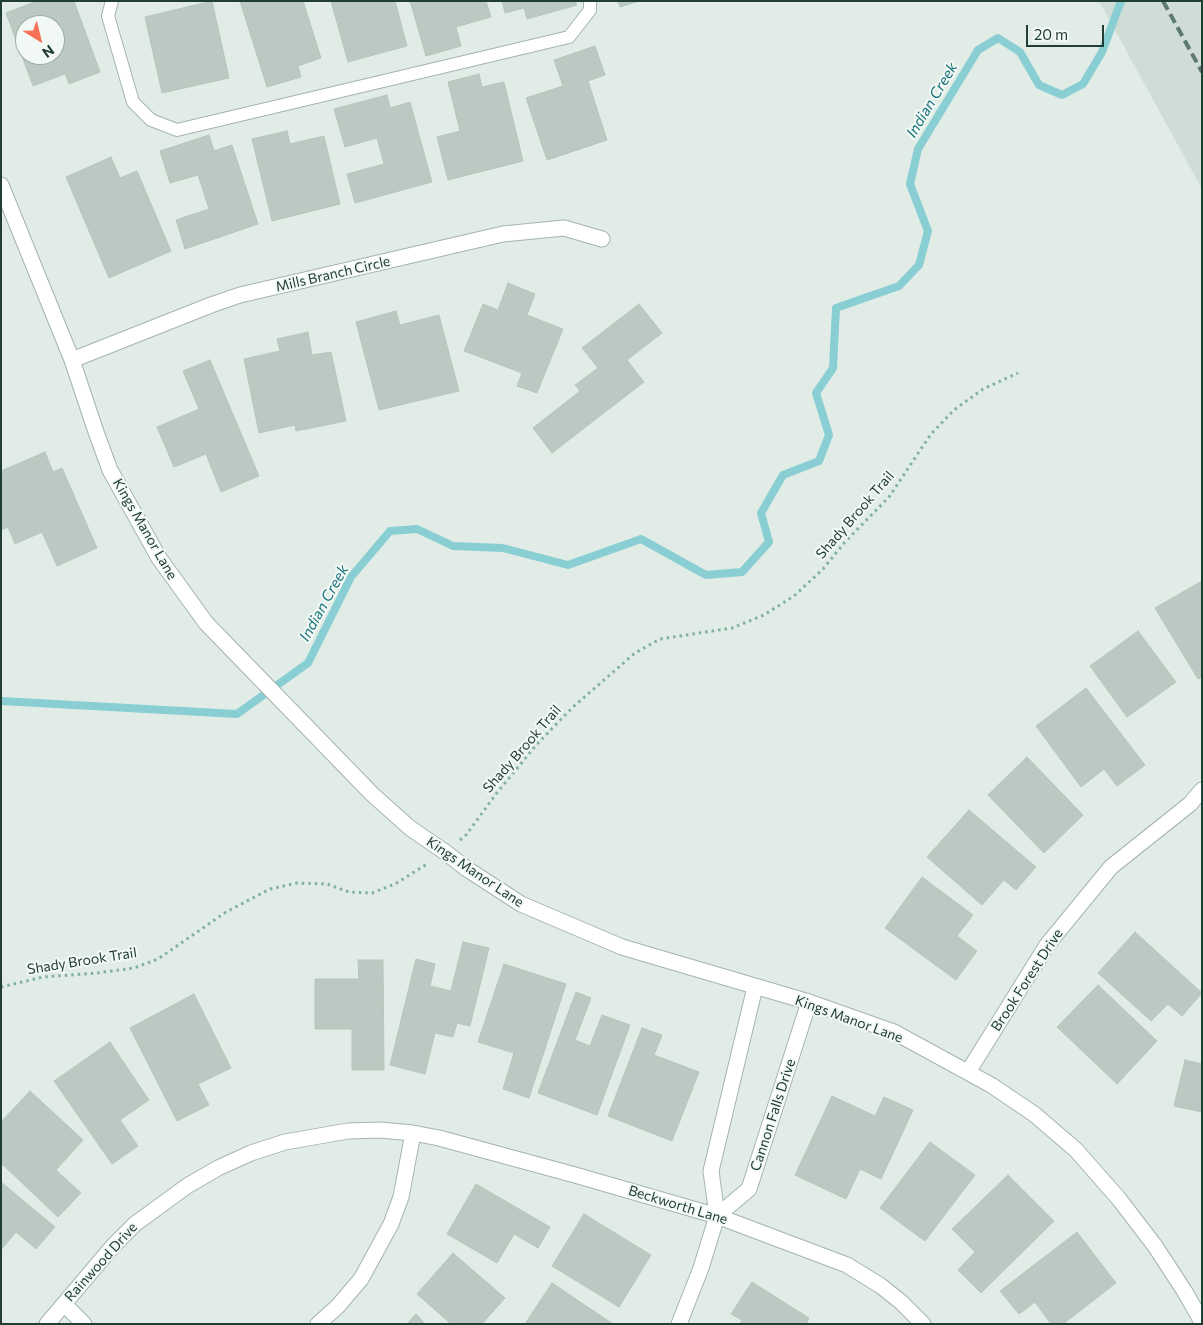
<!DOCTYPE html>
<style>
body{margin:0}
#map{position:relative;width:1203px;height:1325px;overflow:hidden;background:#e2ece7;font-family:Commissioner,sans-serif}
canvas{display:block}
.frame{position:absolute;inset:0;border:2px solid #213e34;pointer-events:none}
.north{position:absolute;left:15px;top:15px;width:50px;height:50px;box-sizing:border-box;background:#f2f9f5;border:1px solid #9eaea8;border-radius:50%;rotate:144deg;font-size:14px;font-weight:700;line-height:20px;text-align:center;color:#213e34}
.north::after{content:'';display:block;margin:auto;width:18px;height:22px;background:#f67156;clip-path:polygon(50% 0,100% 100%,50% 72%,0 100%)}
.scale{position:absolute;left:1026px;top:25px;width:78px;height:22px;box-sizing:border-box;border:2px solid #213e34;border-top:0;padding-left:6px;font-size:15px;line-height:18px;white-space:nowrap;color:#213e34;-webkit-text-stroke:4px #f2f9f5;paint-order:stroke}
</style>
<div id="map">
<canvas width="1203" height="1325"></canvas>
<div class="frame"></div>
<div class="north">N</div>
<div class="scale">20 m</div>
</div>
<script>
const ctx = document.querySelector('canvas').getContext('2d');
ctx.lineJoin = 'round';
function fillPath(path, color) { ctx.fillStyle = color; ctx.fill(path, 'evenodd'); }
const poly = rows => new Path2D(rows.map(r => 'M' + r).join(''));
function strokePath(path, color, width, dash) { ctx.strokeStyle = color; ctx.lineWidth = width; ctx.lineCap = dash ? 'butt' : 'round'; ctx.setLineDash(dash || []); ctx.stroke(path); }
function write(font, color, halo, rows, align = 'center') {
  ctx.font = font + ' Commissioner,sans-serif'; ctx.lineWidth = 4; ctx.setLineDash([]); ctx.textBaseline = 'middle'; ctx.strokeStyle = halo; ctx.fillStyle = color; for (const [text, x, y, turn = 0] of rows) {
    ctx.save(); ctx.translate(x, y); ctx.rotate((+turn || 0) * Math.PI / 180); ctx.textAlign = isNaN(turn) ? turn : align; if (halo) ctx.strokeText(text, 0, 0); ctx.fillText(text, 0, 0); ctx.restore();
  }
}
const built = poly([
 [1099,1,1201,1,1202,3,1202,189]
]);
const stream = poly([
 [1,701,237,714,308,663,351,577,390,531,417,529,453,546,503,548,568,565,641,539,706,575,742,572,769,542,761,513,783,475,819,461,829,435,816,393,833,368,836,308,899,286,919,265,928,231,910,184,918,149,978,50,998,38,1020,52,1039,85,1062,95,1083,84,1102,52,1121,1]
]);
const building = poly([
 [37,1,74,1,100,72,69,84,65,74,33,86,6,13,37,1],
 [25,25,55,25,55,55,25,55,25,25],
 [212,1,229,78,162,93,145,17,212,1],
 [240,1,303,1,321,58,298,66,301,77,267,87,240,1],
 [331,1,395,1,407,46,348,62,331,1],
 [410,1,486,1,491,17,456,27,461,46,426,56,410,1],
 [502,1,575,1,577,5,527,19,524,8,505,13,502,1],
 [618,1,639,1,620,7,618,1],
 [595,46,605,75,588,81,607,140,547,160,526,98,563,86,554,60,595,46],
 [479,74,482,87,504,82,523,161,448,180,437,137,460,131,448,82,479,74],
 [387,95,390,108,410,102,432,182,355,203,347,174,384,164,377,138,345,147,334,109,387,95],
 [287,131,290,144,324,136,340,204,272,221,252,139,287,131],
 [209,135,214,151,232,145,258,224,185,249,176,220,209,209,198,175,170,183,160,151,209,135],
 [111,157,120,178,137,171,171,251,109,278,66,177,111,157],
 [508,283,535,294,527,315,563,329,537,393,517,386,522,373,464,351,483,304,498,310,508,283],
 [639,304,662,333,627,360,644,382,552,453,533,428,580,391,575,385,598,368,582,348,639,304],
 [396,311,400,325,439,315,459,391,379,410,356,322,396,311],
 [308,332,312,355,331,352,346,421,296,431,295,425,259,433,244,359,280,351,277,339,308,332],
 [210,360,259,476,221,492,206,454,174,467,157,427,199,409,183,371,210,360],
 [45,452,53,472,62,468,97,548,57,566,42,532,15,544,8,527,1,530,1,471,45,452],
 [1202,581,1202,677,1198,679,1155,608,1202,581],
 [1138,631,1176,682,1127,717,1090,666,1138,631],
 [1086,688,1145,765,1117,786,1104,769,1081,787,1036,726,1086,688],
 [1027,757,1083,815,1044,853,988,795,1027,757],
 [969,810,1036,867,1016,890,1004,880,982,905,927,857,969,810],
 [922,877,973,915,957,936,977,951,956,980,885,928,922,877],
 [1135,932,1202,993,1182,1016,1168,1004,1151,1021,1098,973,1135,932],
 [463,942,489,948,470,1026,457,1023,453,1037,435,1033,425,1074,390,1065,416,959,435,964,430,986,451,991,463,942],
 [358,960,383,960,384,1070,352,1070,352,1029,315,1029,315,979,359,979,358,960],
 [504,964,566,984,529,1098,503,1089,514,1053,478,1042,504,964],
 [1098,985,1157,1041,1117,1084,1057,1027,1098,985],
 [576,992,591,998,575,1040,590,1046,602,1015,630,1025,597,1115,538,1093,576,992],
 [194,994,231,1068,198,1084,209,1105,177,1121,130,1028,194,994],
 [642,1028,662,1035,654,1055,699,1072,672,1141,608,1116,642,1028],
 [110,1042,149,1100,120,1120,138,1146,112,1164,54,1081,110,1042],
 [1185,1060,1202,1064,1202,1112,1174,1106,1185,1060],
 [30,1091,83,1140,56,1170,81,1193,58,1217,1,1163,1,1122,30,1091],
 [832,1096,875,1116,884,1097,913,1110,881,1179,860,1169,846,1199,795,1175,832,1096],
 [930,1142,975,1175,925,1241,880,1208,930,1142],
 [1008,1175,1054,1221,981,1293,958,1270,975,1252,952,1229,1008,1175],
 [1,1182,55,1227,36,1249,16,1232,1,1250,1,1182],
 [476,1184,550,1227,538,1248,514,1234,497,1263,447,1234,476,1184],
 [584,1214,651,1255,619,1307,552,1266,584,1214],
 [1077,1232,1116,1283,1063,1324,1051,1324,1035,1302,1019,1314,1000,1291,1077,1232],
 [453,1253,505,1298,482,1324,451,1324,417,1294,453,1253],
 [752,1282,809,1318,806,1324,740,1324,742,1320,731,1314,752,1282],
 [552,1283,613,1324,525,1324,552,1283],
 [416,1314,425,1324,407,1324,416,1314]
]);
const path = poly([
 [460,840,466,835,496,794,537,744,573,707,635,653,660,639,732,628,764,615,794,596,823,569,845,542,889,497,931,434,954,410,983,389,1018,373],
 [1,987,43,977,97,973,134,968,158,959,226,912,270,889,297,883,327,884,349,892,372,893,395,884,427,864]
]);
const service = poly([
 [112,1,108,16,133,102,151,120,177,130,569,37,590,10,590,1]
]);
const minor = poly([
 [1,185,72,360,96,432,110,470,159,558,206,623,372,794,410,828,445,852,467,869,521,904,622,947,809,1002,894,1032,991,1085,1034,1114,1076,1150,1119,1199,1155,1246,1185,1292,1202,1322],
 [72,360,211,305,240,295,503,234,564,228,602,239],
 [968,1072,1047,945,1111,867,1190,804,1202,790],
 [717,1216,749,1189,809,1002],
 [64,1304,84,1324],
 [47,1324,113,1246,135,1224,187,1186,218,1168,251,1153,285,1142,348,1131,380,1130,413,1133,439,1138,575,1175,717,1216,847,1265,881,1286,901,1302,923,1324],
 [318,1324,338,1306,361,1279,391,1224,401,1197,413,1133],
 [679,1324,701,1268,717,1216,711,1171,755,987]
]);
const rail = poly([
 [1163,1,1202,72]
]);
const streetNames = [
 ["Mills Branch Circle",333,274,-13],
 ["Shady Brook Trail",855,515,-49],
 ["Kings Manor Lane",145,529,60],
 ["Shady Brook Trail",522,749,-49],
 ["Kings Manor Lane",475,872,34],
 ["Shady Brook Trail",82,961,-9],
 ["Brook Forest Drive",1027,980,-57],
 ["Kings Manor Lane",849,1019,20],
 ["Cannon Falls Drive",773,1115,-72],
 ["Beckworth Lane",678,1205,17],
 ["Rainwood Drive",101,1262,-48]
];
const waterNames = [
 ["Indian Creek",932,100,-59],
 ["Indian Creek",324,603,-61]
];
fillPath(built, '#d0dcd6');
strokePath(stream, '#88ced3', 8);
fillPath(building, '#bacac2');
strokePath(building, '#b4c6bd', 1);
strokePath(service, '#a4b4ae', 14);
strokePath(minor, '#a4b4ae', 17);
strokePath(path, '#81b19e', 3, [2.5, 4]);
strokePath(service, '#fff', 12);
strokePath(minor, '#fff', 15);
strokePath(rail, '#5c7a6f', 4, [10, 5]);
write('14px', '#213e34', '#f2f9f5', streetNames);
write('italic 15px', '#19737c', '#f2f9f5', waterNames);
</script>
